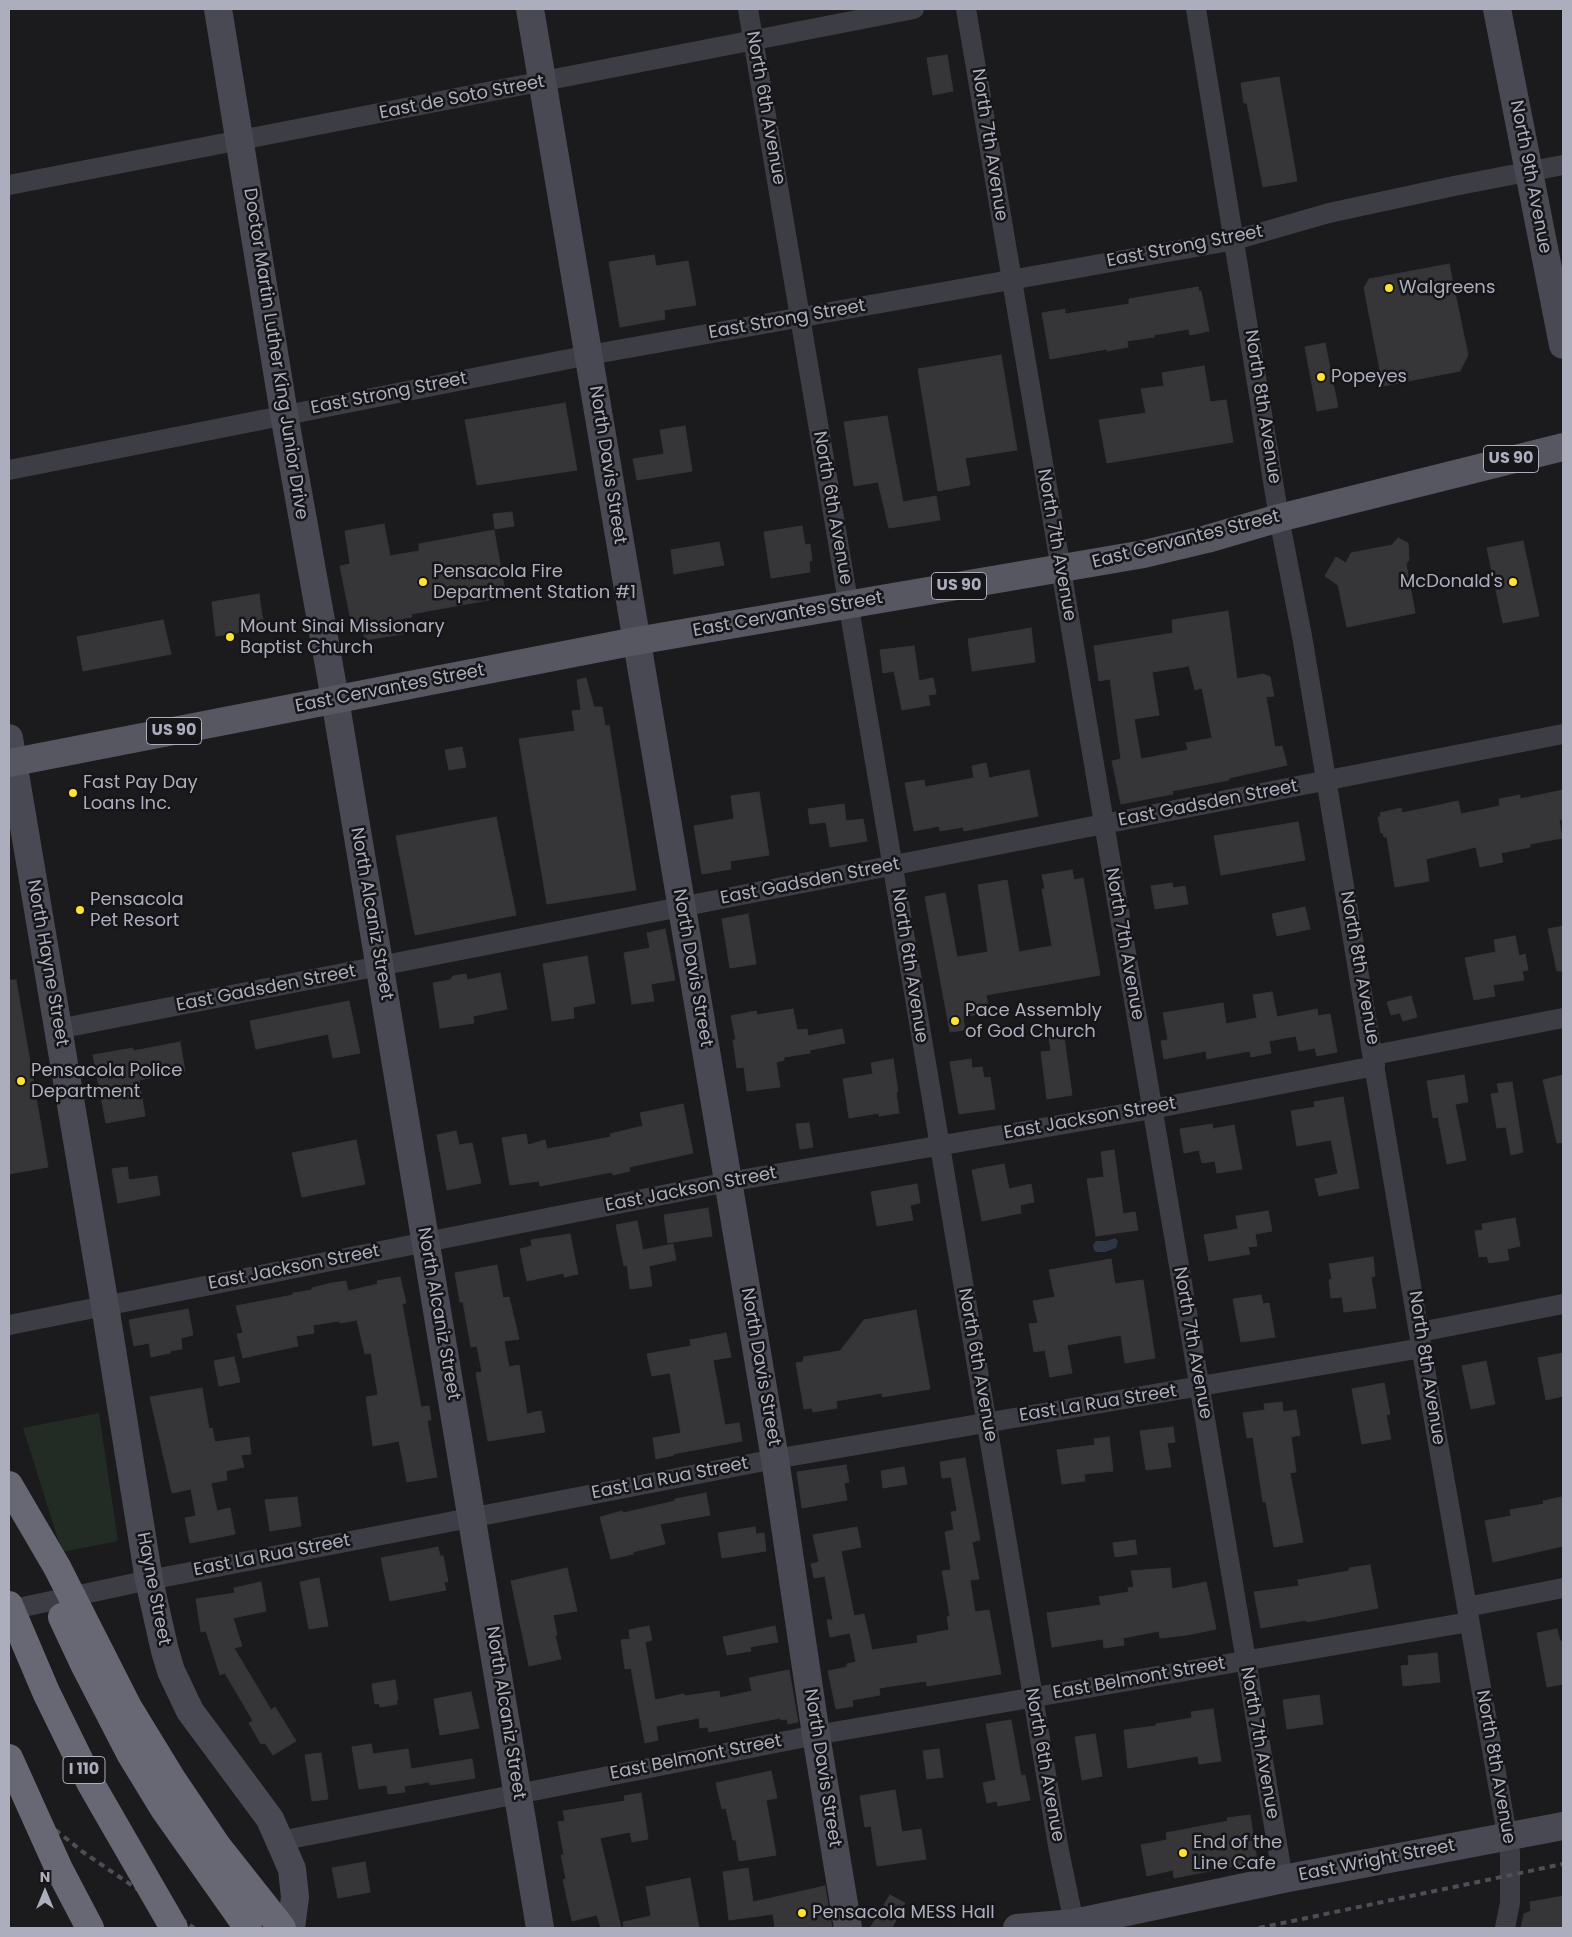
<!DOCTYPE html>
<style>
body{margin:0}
#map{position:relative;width:1572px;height:1937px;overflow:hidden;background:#1b1b1d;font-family:Poppins,sans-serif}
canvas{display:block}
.frame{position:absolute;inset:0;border:10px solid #acaebe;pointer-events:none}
.north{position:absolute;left:20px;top:1867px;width:50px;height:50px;-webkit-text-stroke:4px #161518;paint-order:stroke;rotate:0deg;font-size:14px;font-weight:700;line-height:20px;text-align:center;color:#acaebe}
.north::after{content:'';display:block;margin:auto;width:18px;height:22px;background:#acaebe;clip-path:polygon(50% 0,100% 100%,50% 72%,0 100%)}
</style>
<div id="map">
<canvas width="1572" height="1937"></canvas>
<div class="frame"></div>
<div class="north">N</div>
</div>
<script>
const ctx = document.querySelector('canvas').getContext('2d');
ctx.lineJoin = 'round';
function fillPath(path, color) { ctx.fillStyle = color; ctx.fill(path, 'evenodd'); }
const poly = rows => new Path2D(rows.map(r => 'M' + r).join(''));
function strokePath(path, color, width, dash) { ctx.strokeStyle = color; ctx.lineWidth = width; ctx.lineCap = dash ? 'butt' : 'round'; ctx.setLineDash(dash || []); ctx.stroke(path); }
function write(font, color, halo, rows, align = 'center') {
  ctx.font = font + ' Poppins,sans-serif'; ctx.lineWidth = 5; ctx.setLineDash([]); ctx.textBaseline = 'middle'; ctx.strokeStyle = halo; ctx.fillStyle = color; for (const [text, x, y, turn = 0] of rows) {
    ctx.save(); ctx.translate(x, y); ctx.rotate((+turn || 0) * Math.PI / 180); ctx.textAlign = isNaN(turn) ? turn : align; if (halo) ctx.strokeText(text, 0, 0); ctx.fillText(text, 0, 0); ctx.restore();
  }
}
const green = poly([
 [99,1413,118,1541,62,1552,23,1428]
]);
const water = poly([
 [1115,1238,1118,1241,1116,1248,1105,1252,1096,1252,1094,1250,1093,1245,1096,1241,1106,1241]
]);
const building = poly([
 [947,55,953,91,933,95,927,58,947,55],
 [1279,77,1297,181,1263,187,1247,103,1244,103,1241,83,1279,77],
 [654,255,656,266,688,261,696,305,664,310,665,319,620,327,609,262,654,255],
 [1449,264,1468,355,1460,371,1383,386,1364,288,1369,279,1449,264],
 [1198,287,1199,292,1201,291,1209,331,1190,335,1189,329,1154,335,1154,337,1127,341,1128,347,1107,351,1107,349,1050,359,1042,313,1065,309,1065,314,1129,304,1129,299,1198,287],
 [1325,343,1338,407,1317,411,1305,347,1325,343],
 [1001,355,1017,450,965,458,970,485,938,491,918,369,1001,355],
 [1204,366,1210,402,1226,400,1233,442,1107,463,1099,420,1146,413,1141,389,1164,386,1162,373,1204,366],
 [565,403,577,470,477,485,465,420,565,403],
 [887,416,903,502,936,496,940,520,889,528,878,482,854,486,844,422,887,416],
 [685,426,692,471,637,480,633,459,664,454,660,430,685,426],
 [512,512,514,526,495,529,493,514,512,512],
 [384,524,390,556,419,551,419,544,494,530,506,597,411,614,412,617,400,619,403,634,365,640,362,625,352,626,340,566,350,564,345,531,384,524],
 [802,526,805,545,810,544,812,561,809,561,810,572,771,578,764,532,802,526],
 [1398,538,1408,543,1409,560,1406,564,1415,613,1347,627,1338,585,1325,576,1336,557,1346,563,1351,553,1392,545,1398,538],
 [1523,541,1539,616,1503,623,1487,548,1523,541],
 [719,542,724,565,674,574,671,550,719,542],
 [259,594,264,629,216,636,212,602,259,594],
 [1228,611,1237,679,1263,674,1270,677,1274,696,1266,697,1275,747,1282,746,1287,765,1229,778,1229,780,1172,791,1173,794,1121,804,1112,761,1121,759,1110,679,1099,681,1094,646,1173,633,1172,620,1228,611],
 [1189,666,1195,690,1202,688,1212,738,1186,743,1188,750,1141,759,1134,719,1159,715,1152,672,1189,666],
 [163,620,171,654,83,671,77,637,163,620],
 [1031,628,1035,662,972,671,968,639,1031,628],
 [914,646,919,681,933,678,936,694,928,695,930,705,902,710,894,671,883,673,880,650,914,646],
 [586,678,594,707,602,707,605,726,609,725,636,890,547,904,519,739,575,731,572,711,581,710,577,680,586,678],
 [462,747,466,767,449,770,445,750,462,747],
 [986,763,989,778,1029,770,1038,816,964,831,963,827,940,831,939,826,914,831,905,783,924,780,925,787,974,778,972,766,986,763],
 [1563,790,1563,819,1559,820,1562,838,1530,844,1530,847,1501,853,1503,862,1480,867,1476,847,1426,859,1429,881,1395,887,1387,837,1384,837,1383,833,1381,833,1378,817,1381,817,1380,813,1401,808,1402,813,1458,801,1461,814,1500,806,1499,799,1520,795,1520,799,1563,790],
 [759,792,769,855,730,861,731,869,702,874,694,826,734,819,731,796,759,792],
 [844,804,846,821,863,819,867,841,830,847,826,822,810,824,808,809,844,804],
 [496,817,516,915,415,935,396,836,496,817],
 [1298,822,1305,860,1221,875,1214,836,1298,822],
 [1072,870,1074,880,1083,878,1100,975,986,995,989,1012,963,1017,965,1030,950,1032,925,897,945,893,957,957,988,952,978,885,1007,880,1019,952,1052,946,1042,889,1045,889,1042,875,1072,870],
 [1172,883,1173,888,1185,886,1188,904,1155,909,1151,886,1172,883],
 [1305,907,1310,929,1277,936,1272,914,1305,907],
 [748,914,756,964,730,968,722,919,748,914],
 [1563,926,1563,971,1557,971,1548,929,1563,926],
 [665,929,675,980,651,984,654,1001,632,1004,624,953,650,948,647,933,665,929],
 [1515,936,1519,956,1525,954,1528,970,1522,971,1524,980,1493,985,1495,996,1474,1000,1465,958,1496,952,1494,940,1515,936],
 [587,956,595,1003,573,1007,574,1018,552,1021,543,964,587,956],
 [500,973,507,1009,473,1016,474,1023,440,1028,433,983,450,980,453,976,466,974,467,980,500,973],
 [9,980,16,980,48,1167,9,1174,9,980],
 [1272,992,1277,1017,1317,1009,1318,1016,1330,1014,1337,1052,1317,1056,1315,1048,1299,1051,1296,1036,1269,1041,1271,1053,1251,1057,1250,1051,1207,1059,1206,1051,1164,1059,1161,1041,1168,1040,1163,1013,1223,1003,1226,1024,1257,1018,1253,995,1272,992],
 [1411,996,1417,1017,1403,1021,1400,1013,1391,1015,1387,1002,1411,996],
 [349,1001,360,1053,333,1058,328,1034,256,1049,250,1021,349,1001],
 [793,1009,797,1030,807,1029,808,1036,842,1029,845,1043,810,1050,810,1053,784,1057,784,1060,776,1062,780,1087,747,1091,744,1067,737,1068,733,1040,736,1040,731,1016,756,1011,757,1015,793,1009],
 [1063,1030,1072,1095,1047,1099,1041,1052,1051,1051,1048,1032,1063,1030],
 [180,1042,185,1071,139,1080,145,1116,106,1123,93,1055,133,1048,133,1051,180,1042],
 [893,1059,898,1092,896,1092,899,1113,879,1116,879,1113,849,1118,843,1079,873,1074,871,1063,893,1059],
 [971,1059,972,1068,982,1067,984,1078,990,1077,995,1109,959,1114,950,1062,971,1059],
 [1464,1075,1468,1102,1455,1104,1466,1160,1447,1164,1438,1117,1433,1118,1427,1081,1464,1075],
 [1563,1075,1563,1142,1557,1143,1543,1080,1563,1075],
 [1512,1082,1523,1152,1511,1155,1506,1127,1497,1128,1491,1094,1499,1093,1497,1084,1512,1082],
 [1343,1097,1359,1188,1319,1196,1315,1179,1338,1174,1331,1140,1297,1146,1291,1111,1315,1107,1314,1102,1343,1097],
 [683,1104,693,1153,629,1167,630,1171,613,1175,612,1172,540,1186,539,1181,510,1185,502,1138,526,1134,528,1145,545,1140,547,1149,611,1137,610,1134,643,1126,640,1113,683,1104],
 [809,1123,813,1147,800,1149,796,1124,809,1123],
 [1212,1124,1213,1129,1234,1125,1242,1169,1217,1173,1215,1161,1202,1163,1199,1150,1184,1153,1180,1129,1212,1124],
 [456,1131,459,1145,472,1143,481,1183,447,1190,437,1135,456,1131],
 [356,1140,365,1184,302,1197,292,1153,356,1140],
 [1114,1150,1123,1214,1135,1212,1138,1230,1096,1236,1087,1179,1104,1177,1101,1152,1114,1150],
 [1004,1164,1009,1189,1031,1184,1034,1202,1020,1205,1021,1213,982,1221,972,1170,1004,1164],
 [127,1167,129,1180,157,1176,160,1195,118,1203,112,1169,127,1167],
 [917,1184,920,1203,910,1205,913,1220,877,1226,871,1192,917,1184],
 [708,1208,712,1236,668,1243,664,1215,708,1208],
 [1268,1211,1272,1231,1255,1234,1257,1246,1248,1247,1250,1254,1209,1261,1204,1235,1238,1229,1236,1216,1268,1211],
 [1515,1218,1520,1246,1507,1249,1509,1260,1489,1263,1487,1256,1479,1257,1475,1231,1483,1230,1482,1224,1515,1218],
 [637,1221,643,1250,673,1244,676,1260,649,1266,652,1286,630,1289,627,1265,624,1266,616,1225,637,1221],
 [570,1234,578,1274,564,1277,564,1273,527,1281,520,1249,532,1246,531,1240,570,1234],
 [1373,1257,1375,1276,1371,1277,1376,1308,1344,1312,1342,1297,1331,1298,1329,1280,1332,1279,1329,1264,1373,1257],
 [1111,1259,1115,1284,1143,1280,1155,1358,1125,1363,1121,1335,1067,1345,1072,1373,1050,1377,1045,1350,1034,1352,1029,1324,1038,1323,1033,1301,1055,1297,1049,1270,1111,1259],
 [497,1265,503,1298,509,1297,519,1339,504,1341,509,1367,519,1365,527,1414,541,1411,545,1432,488,1441,476,1373,482,1372,477,1346,471,1347,463,1302,460,1302,455,1273,497,1265],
 [400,1277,406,1303,402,1304,421,1407,429,1406,431,1420,427,1420,437,1477,407,1482,399,1441,373,1446,366,1397,378,1395,371,1353,365,1354,357,1320,340,1323,339,1321,313,1325,314,1333,296,1336,298,1346,243,1358,237,1334,243,1333,236,1306,293,1295,293,1293,312,1290,312,1288,332,1283,346,1281,348,1291,378,1284,377,1281,400,1277],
 [1261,1295,1263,1304,1269,1303,1275,1337,1241,1342,1233,1299,1261,1295],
 [188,1309,193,1335,181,1338,182,1349,170,1351,170,1353,151,1357,149,1343,134,1346,129,1320,188,1309],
 [916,1310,930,1389,882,1397,882,1393,836,1401,837,1408,813,1412,812,1408,804,1409,796,1363,803,1362,804,1357,840,1351,864,1320,916,1310],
 [726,1333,731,1357,713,1360,725,1425,739,1423,742,1441,673,1454,674,1455,656,1459,653,1438,681,1433,670,1373,652,1376,647,1354,691,1346,690,1340,726,1333],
 [1563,1353,1563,1396,1546,1400,1538,1358,1563,1353],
 [234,1357,240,1382,219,1386,214,1361,234,1357],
 [1486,1361,1495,1404,1471,1409,1462,1366,1486,1361],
 [1384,1383,1390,1414,1386,1415,1391,1439,1362,1444,1352,1389,1384,1383],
 [202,1388,209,1429,212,1428,215,1442,249,1437,251,1454,241,1455,244,1467,226,1471,227,1480,211,1483,217,1511,230,1508,235,1534,190,1543,185,1518,196,1516,191,1489,172,1493,150,1397,202,1388],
 [1282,1402,1283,1412,1296,1410,1300,1435,1291,1437,1296,1472,1290,1473,1303,1542,1274,1547,1266,1502,1263,1502,1253,1437,1247,1438,1243,1413,1265,1410,1264,1404,1282,1402],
 [1173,1427,1175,1442,1167,1443,1171,1467,1146,1470,1140,1431,1173,1427],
 [1109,1437,1113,1471,1084,1474,1085,1481,1062,1484,1057,1450,1095,1445,1094,1439,1109,1437],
 [965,1458,980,1540,972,1542,979,1579,970,1580,975,1612,989,1610,1001,1674,927,1686,926,1681,879,1688,880,1695,852,1700,853,1706,836,1709,828,1671,847,1667,847,1664,856,1662,850,1633,830,1637,827,1620,833,1620,825,1576,814,1578,811,1564,819,1562,813,1535,857,1527,861,1547,841,1551,854,1616,864,1614,872,1650,918,1643,917,1636,949,1630,947,1617,950,1616,942,1571,951,1570,945,1532,954,1530,951,1512,957,1511,951,1477,942,1478,940,1462,965,1458],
 [846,1465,849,1482,844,1483,847,1500,802,1508,797,1472,846,1465],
 [904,1467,907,1484,883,1488,881,1471,904,1467],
 [706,1493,710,1515,660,1524,665,1544,633,1552,633,1554,611,1559,600,1517,622,1511,623,1513,675,1501,675,1499,706,1493],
 [297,1497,301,1526,270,1531,265,1500,297,1497],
 [1561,1497,1563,1506,1563,1546,1493,1562,1485,1521,1511,1516,1510,1510,1544,1504,1543,1501,1561,1497],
 [755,1527,756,1534,764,1533,766,1551,722,1558,718,1533,755,1527],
 [1135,1540,1137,1554,1115,1557,1113,1543,1135,1540],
 [438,1547,440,1556,443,1556,448,1582,444,1582,446,1590,390,1601,381,1558,438,1547],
 [1370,1565,1378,1608,1307,1622,1306,1620,1261,1628,1254,1592,1299,1586,1298,1580,1349,1571,1349,1568,1370,1565],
 [567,1568,577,1611,553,1615,557,1635,555,1636,561,1659,529,1666,511,1581,567,1568],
 [1170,1568,1172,1589,1206,1582,1216,1629,1187,1635,1160,1638,1159,1631,1123,1638,1124,1645,1104,1648,1103,1639,1052,1647,1047,1613,1101,1605,1099,1597,1129,1592,1128,1588,1134,1587,1131,1571,1170,1568],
 [319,1578,328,1626,309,1629,300,1582,319,1578],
 [261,1582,266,1611,233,1618,242,1646,234,1648,271,1710,275,1707,296,1741,273,1755,265,1743,261,1744,249,1723,253,1721,225,1673,220,1675,206,1631,201,1632,196,1599,235,1593,234,1588,261,1582],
 [649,1626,652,1640,645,1642,655,1700,684,1694,685,1696,719,1691,720,1698,752,1691,749,1678,789,1670,798,1722,788,1724,787,1719,781,1720,780,1718,709,1732,708,1727,700,1728,699,1718,656,1726,658,1740,645,1743,631,1668,625,1669,621,1640,630,1639,629,1630,649,1626],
 [775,1626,778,1642,750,1647,751,1651,727,1655,723,1637,775,1626],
 [1557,1629,1560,1641,1563,1641,1563,1684,1547,1687,1537,1633,1557,1629],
 [1437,1653,1440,1682,1403,1686,1401,1666,1409,1665,1408,1656,1437,1653],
 [395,1680,398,1700,396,1700,397,1704,380,1707,379,1703,375,1704,372,1684,395,1680],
 [471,1692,479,1728,440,1735,434,1699,471,1692],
 [1319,1695,1323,1724,1287,1729,1283,1700,1319,1695],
 [1213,1709,1221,1761,1199,1764,1198,1756,1128,1768,1124,1730,1156,1726,1156,1724,1192,1718,1191,1712,1213,1709],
 [1011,1720,1021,1776,1025,1775,1030,1800,998,1806,997,1801,987,1803,983,1783,996,1780,986,1724,1011,1720],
 [1095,1734,1102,1776,1082,1780,1075,1737,1095,1734],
 [371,1744,373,1754,408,1749,411,1769,472,1759,475,1778,430,1785,429,1782,404,1786,405,1792,388,1794,387,1785,359,1789,352,1747,371,1744],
 [939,1749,943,1777,927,1779,923,1751,939,1749],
 [321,1753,328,1799,312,1801,305,1755,321,1753],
 [771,1771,777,1798,766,1800,776,1855,739,1861,736,1840,733,1840,726,1808,722,1809,716,1783,771,1771],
 [895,1790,902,1832,921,1829,926,1859,877,1866,871,1826,865,1827,860,1796,895,1790],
 [641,1793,648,1839,632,1842,630,1832,600,1838,621,1928,601,1928,597,1915,572,1921,563,1880,566,1879,561,1855,564,1855,558,1822,565,1821,563,1811,625,1801,624,1796,641,1793],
 [1250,1815,1258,1867,1241,1869,1240,1865,1174,1878,1173,1870,1147,1876,1141,1845,1167,1840,1166,1833,1228,1821,1227,1818,1250,1815],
 [365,1862,370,1892,338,1898,332,1868,365,1862],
 [748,1868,753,1902,825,1886,832,1928,775,1928,773,1914,729,1920,723,1872,748,1868],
 [690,1878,699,1928,624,1928,623,1922,651,1916,646,1887,690,1878],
 [890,1895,905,1903,892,1928,870,1928,890,1895],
 [1563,1896,1563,1928,1521,1928,1524,1914,1531,1911,1530,1902,1563,1896]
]);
const street = poly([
 [748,9,1059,1851,1074,1923],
 [966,9,1283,1879],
 [1196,9,1279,518,1302,636,1424,1363,1510,1852,1510,1903,1505,1928],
 [9,185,914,9],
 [9,470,589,355,1235,240,1329,213,1454,186,1563,165],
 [58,1029,1563,734],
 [1374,1055,1563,1018],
 [9,1325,728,1182,1152,1109,1375,1066],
 [1420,1332,1563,1304],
 [1467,1607,1563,1588],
 [9,1610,149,1580,775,1459,1422,1348],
 [280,1841,816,1735,1469,1622]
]);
const secondary = poly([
 [218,9,284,414,335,699,540,1928],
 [530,9,775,1459,816,1735,848,1928],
 [1497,9,1563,345],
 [9,738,105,1306,149,1580,165,1651,171,1671,190,1711,270,1819,292,1869,295,1897,291,1928],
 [1017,1928,1074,1923,1283,1879,1563,1826]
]);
const primary = poly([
 [9,763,636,641,1144,554,1207,539,1279,518,1563,447]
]);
const rail = poly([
 [9,1783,47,1823,83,1852,194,1928],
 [1259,1928,1563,1864]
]);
const highwayBridge = poly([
 [9,1485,57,1567,128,1707,172,1779,218,1847,282,1928],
 [9,1605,46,1692,91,1784,174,1928],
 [62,1617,84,1664,131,1755,164,1809,248,1928],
 [9,1758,59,1869,90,1928]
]);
const markers = [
 [1389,288,5,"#ffe331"],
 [1321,377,5,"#ffe331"],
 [423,582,5,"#ffe331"],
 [1513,582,5,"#ffe331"],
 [230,637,5,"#ffe331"],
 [73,793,5,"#ffe331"],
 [80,910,5,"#ffe331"],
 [955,1021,5,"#ffe331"],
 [21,1081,5,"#ffe331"],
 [1183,1853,5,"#ffe331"],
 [802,1913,5,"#ffe331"]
];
const shields = [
 [1511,459,55],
 [959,586,55],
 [174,731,55],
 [84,1770,42]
];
const shieldNames = [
 ["US 90",1511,459],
 ["US 90",959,586],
 ["US 90",174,731],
 ["I 110",84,1770]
];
const streetNames = [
 ["East de Soto Street",462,98,-11],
 ["North 6th Avenue",765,108,80],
 ["North 7th Avenue",989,145,81],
 ["North 9th Avenue",1530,177,79],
 ["East Strong Street",1185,247,-11],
 ["East Strong Street",787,320,-10],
 ["Doctor Martin Luther King Junior Drive",275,354,81],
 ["East Strong Street",389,394,-11],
 ["North 8th Avenue",1262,407,81],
 ["North Davis Street",607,465,81],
 ["North 6th Avenue",832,508,80],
 ["East Cervantes Street",1186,540,-14],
 ["North 7th Avenue",1056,545,80],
 ["East Cervantes Street",788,615,-10],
 ["East Cervantes Street",390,689,-11],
 ["East Gadsden Street",1208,804,-11],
 ["East Gadsden Street",810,882,-11],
 ["North Alcaniz Street",371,914,80],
 ["North 7th Avenue",1124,944,80],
 ["North Hayne Street",47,963,80],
 ["North 6th Avenue",909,966,81],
 ["North Davis Street",692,968,80],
 ["North 8th Avenue",1359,968,80],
 ["East Gadsden Street",266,989,-11],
 ["East Jackson Street",1090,1119,-10],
 ["East Jackson Street",691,1190,-11],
 ["East Jackson Street",294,1268,-11],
 ["North Alcaniz Street",438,1314,80],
 ["North 7th Avenue",1192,1343,80],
 ["North 6th Avenue",977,1365,80],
 ["North Davis Street",760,1367,80],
 ["North 8th Avenue",1426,1368,81],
 ["East La Rua Street",1098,1404,-9],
 ["East La Rua Street",670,1479,-11],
 ["East La Rua Street",272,1556,-11],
 ["Hayne Street",153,1589,79],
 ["East Belmont Street",1139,1679,-10],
 ["North Alcaniz Street",505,1713,81],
 ["North 7th Avenue",1259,1743,80],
 ["East Belmont Street",696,1758,-11],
 ["North 6th Avenue",1044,1765,80],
 ["North 8th Avenue",1495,1767,80],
 ["North Davis Street",822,1768,81],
 ["East Wright Street",1377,1861,-11]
];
const poiNames = [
 ["Walgreens",1399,288],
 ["Popeyes",1331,377],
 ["Pensacola Fire",433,572],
 ["Department Station #1",433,593],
 ["McDonald's",1503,582,"right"],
 ["Mount Sinai Missionary",240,627],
 ["Baptist Church",240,648],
 ["Fast Pay Day",83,783],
 ["Loans Inc.",83,804],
 ["Pensacola",90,900],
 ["Pet Resort",90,921],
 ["Pace Assembly",965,1011],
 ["of God Church",965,1032],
 ["Pensacola Police",31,1071],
 ["Department",31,1092],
 ["End of the",1193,1843],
 ["Line Cafe",1193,1864],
 ["Pensacola MESS Hall",812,1913]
];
fillPath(green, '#222c25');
fillPath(water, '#2f3643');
fillPath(building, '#363639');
strokePath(building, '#35343a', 1);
strokePath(street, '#3d3d45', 20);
strokePath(secondary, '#494953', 28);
strokePath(primary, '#575762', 28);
strokePath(rail, '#4e4e58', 4, [6, 5]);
strokePath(highwayBridge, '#676874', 28);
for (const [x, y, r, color] of markers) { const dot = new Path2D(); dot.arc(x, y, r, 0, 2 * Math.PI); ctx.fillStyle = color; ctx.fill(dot); strokePath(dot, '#161518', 2); }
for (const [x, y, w] of shields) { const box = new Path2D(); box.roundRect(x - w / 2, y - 13.5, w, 27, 4); ctx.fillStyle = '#161518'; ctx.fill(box); strokePath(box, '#acaebe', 1); }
write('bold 16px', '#acaebe', null, shieldNames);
write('18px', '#acaebe', '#161518', streetNames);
write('18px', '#acaebe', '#161518', poiNames, 'left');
</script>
